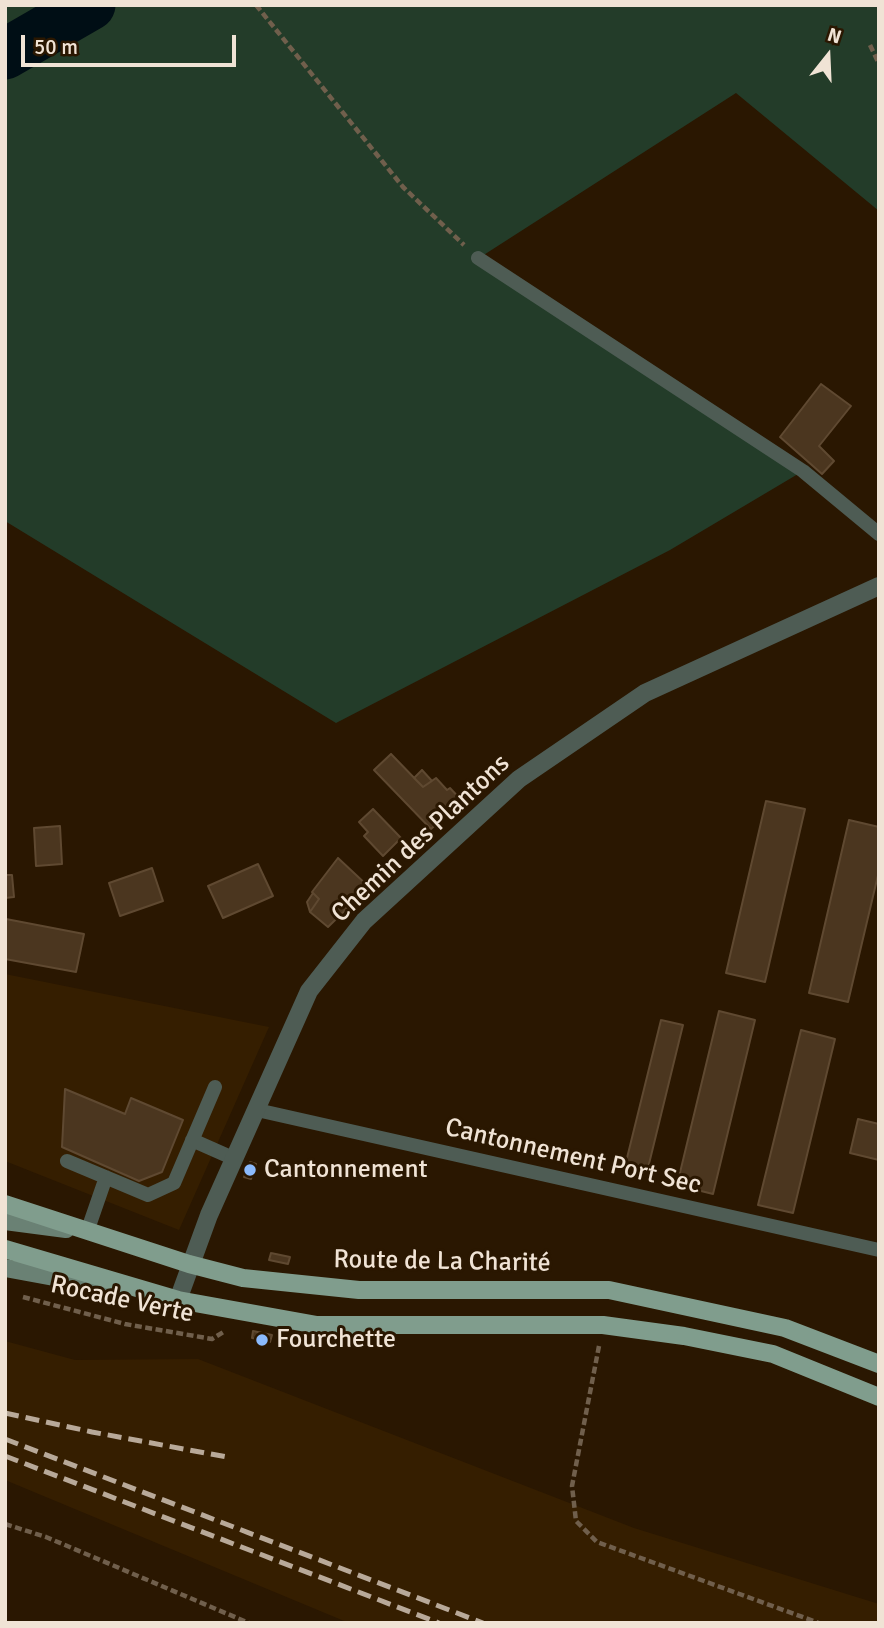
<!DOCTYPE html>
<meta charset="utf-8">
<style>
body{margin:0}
#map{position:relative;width:884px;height:1628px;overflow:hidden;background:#2a1701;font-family:Signika,sans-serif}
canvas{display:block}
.frame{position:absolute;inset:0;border:7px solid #f0e3d5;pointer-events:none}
.north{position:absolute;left:793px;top:21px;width:70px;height:70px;-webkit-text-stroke:5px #2a1701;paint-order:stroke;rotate:18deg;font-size:19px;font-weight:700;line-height:28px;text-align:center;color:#f0e3d5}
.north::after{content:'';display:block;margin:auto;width:24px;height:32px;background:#f0e3d5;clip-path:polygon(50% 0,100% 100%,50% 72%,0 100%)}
.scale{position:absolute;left:21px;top:35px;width:215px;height:32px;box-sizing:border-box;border:4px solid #f0e3d5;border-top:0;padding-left:9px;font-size:21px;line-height:24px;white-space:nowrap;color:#f0e3d5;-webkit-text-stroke:5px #2a1701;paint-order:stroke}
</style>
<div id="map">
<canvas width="884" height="1628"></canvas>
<div class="frame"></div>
<div class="north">N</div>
<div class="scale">50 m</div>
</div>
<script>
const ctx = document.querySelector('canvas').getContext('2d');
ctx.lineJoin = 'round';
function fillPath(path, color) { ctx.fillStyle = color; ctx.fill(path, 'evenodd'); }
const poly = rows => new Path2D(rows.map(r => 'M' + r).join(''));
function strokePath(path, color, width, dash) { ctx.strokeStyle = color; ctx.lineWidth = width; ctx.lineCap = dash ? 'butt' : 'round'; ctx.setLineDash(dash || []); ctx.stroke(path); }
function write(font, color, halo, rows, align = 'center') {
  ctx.font = font + ' Signika,sans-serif'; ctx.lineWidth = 6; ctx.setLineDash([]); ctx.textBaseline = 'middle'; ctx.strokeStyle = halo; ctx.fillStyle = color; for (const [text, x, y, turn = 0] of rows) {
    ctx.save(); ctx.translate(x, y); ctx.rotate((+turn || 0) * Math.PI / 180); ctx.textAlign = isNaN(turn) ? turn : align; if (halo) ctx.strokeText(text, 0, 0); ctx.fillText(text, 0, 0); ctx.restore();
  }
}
const built = poly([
 [5,974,269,1027,179,1230,5,1161],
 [5,1341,75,1360,198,1359,634,1528,879,1604,879,1623,349,1623,5,1480]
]);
const green = poly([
 [5,5,879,5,879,211,736,93,479,258,803,471,670,550,336,723,5,521]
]);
const river = poly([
 [5,54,90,5]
]);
const building = poly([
 [821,384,851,406,819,446,834,461,822,474,780,437,821,384],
 [391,754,423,787,436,778,447,790,450,788,462,801,431,829,374,770,391,754],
 [422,770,432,781,423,787,414,778,422,770],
 [766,801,805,809,765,982,726,973,766,801],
 [373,809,401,838,383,856,364,836,368,832,359,822,373,809],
 [849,820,879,827,879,871,848,1002,809,993,849,820],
 [60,826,62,864,36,866,34,828,60,826],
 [338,858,369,887,328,927,310,912,319,899,312,892,338,858],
 [258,864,273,896,223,918,208,886,258,864],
 [152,868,163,901,120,916,109,883,152,868],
 [5,875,12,875,14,897,5,898,5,875],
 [313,893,319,899,310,912,307,902,313,893],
 [6,919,84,934,76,972,5,959,6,919],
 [719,1011,755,1020,713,1194,677,1185,719,1011],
 [661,1020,683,1025,648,1168,626,1162,661,1020],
 [801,1030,835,1039,793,1213,758,1205,801,1030],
 [65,1089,125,1114,131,1098,183,1120,162,1172,139,1181,62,1147,65,1089],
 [858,1119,879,1124,879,1160,850,1153,858,1119],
 [250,1162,256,1164,251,1179,244,1177,250,1162],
 [271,1253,290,1257,288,1264,269,1260,271,1253],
 [253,1331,272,1335,270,1342,252,1338,253,1331]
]);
const path = poly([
 [256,5,403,187,464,245],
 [870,45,879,64],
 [23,1297,125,1324,212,1339,225,1331],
 [599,1346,572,1486,576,1521,597,1542,819,1623],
 [5,1524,46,1537,249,1623]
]);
const service = poly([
 [478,258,803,471,879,534],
 [257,1110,879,1250],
 [192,1140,235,1159],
 [67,1161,148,1195,174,1183,215,1087],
 [87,1232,106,1177]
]);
const minor = poly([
 [178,1300,209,1215,309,991,364,921,519,779,645,693,879,586]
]);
const secondary = poly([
 [5,1221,66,1229],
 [5,1268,119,1289]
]);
const primary = poly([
 [5,1204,189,1264,243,1278,359,1290,609,1290,785,1328,879,1364],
 [5,1249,178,1300,317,1325,603,1325,684,1336,773,1354,879,1397]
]);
const rail = poly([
 [5,1413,92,1432,227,1457],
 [5,1439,483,1623],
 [5,1456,439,1623]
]);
const markers = [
 [250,1170,7,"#8bbafc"],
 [262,1340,7,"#8bbafc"]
];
const streetNames = [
 ["Chemin des Plantons",421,839,-43],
 ["Cantonnement Port Sec",573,1157,13],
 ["Route de La Charité",442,1262,1],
 ["Rocade Verte",122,1300,12]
];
const poiNames = [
 ["Cantonnement",264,1170],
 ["Fourchette",276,1340]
];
fillPath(built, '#351e00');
fillPath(green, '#233c29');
strokePath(river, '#000e15', 51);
fillPath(building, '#4b361f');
strokePath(building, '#5f4931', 2);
strokePath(path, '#705f4c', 4.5, [7, 3.5]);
strokePath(service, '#4e5c54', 14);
strokePath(minor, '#4e5c54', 18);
strokePath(secondary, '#6a8174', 18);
strokePath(primary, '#809d8d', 18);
strokePath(rail, '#b8a999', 5, [14, 7]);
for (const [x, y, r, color] of markers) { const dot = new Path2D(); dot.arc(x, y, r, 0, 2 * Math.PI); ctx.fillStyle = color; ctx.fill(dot); strokePath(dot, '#2a1701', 2.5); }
write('26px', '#f0e3d5', '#2a1701', streetNames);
write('26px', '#f0e3d5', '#2a1701', poiNames, 'left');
</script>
